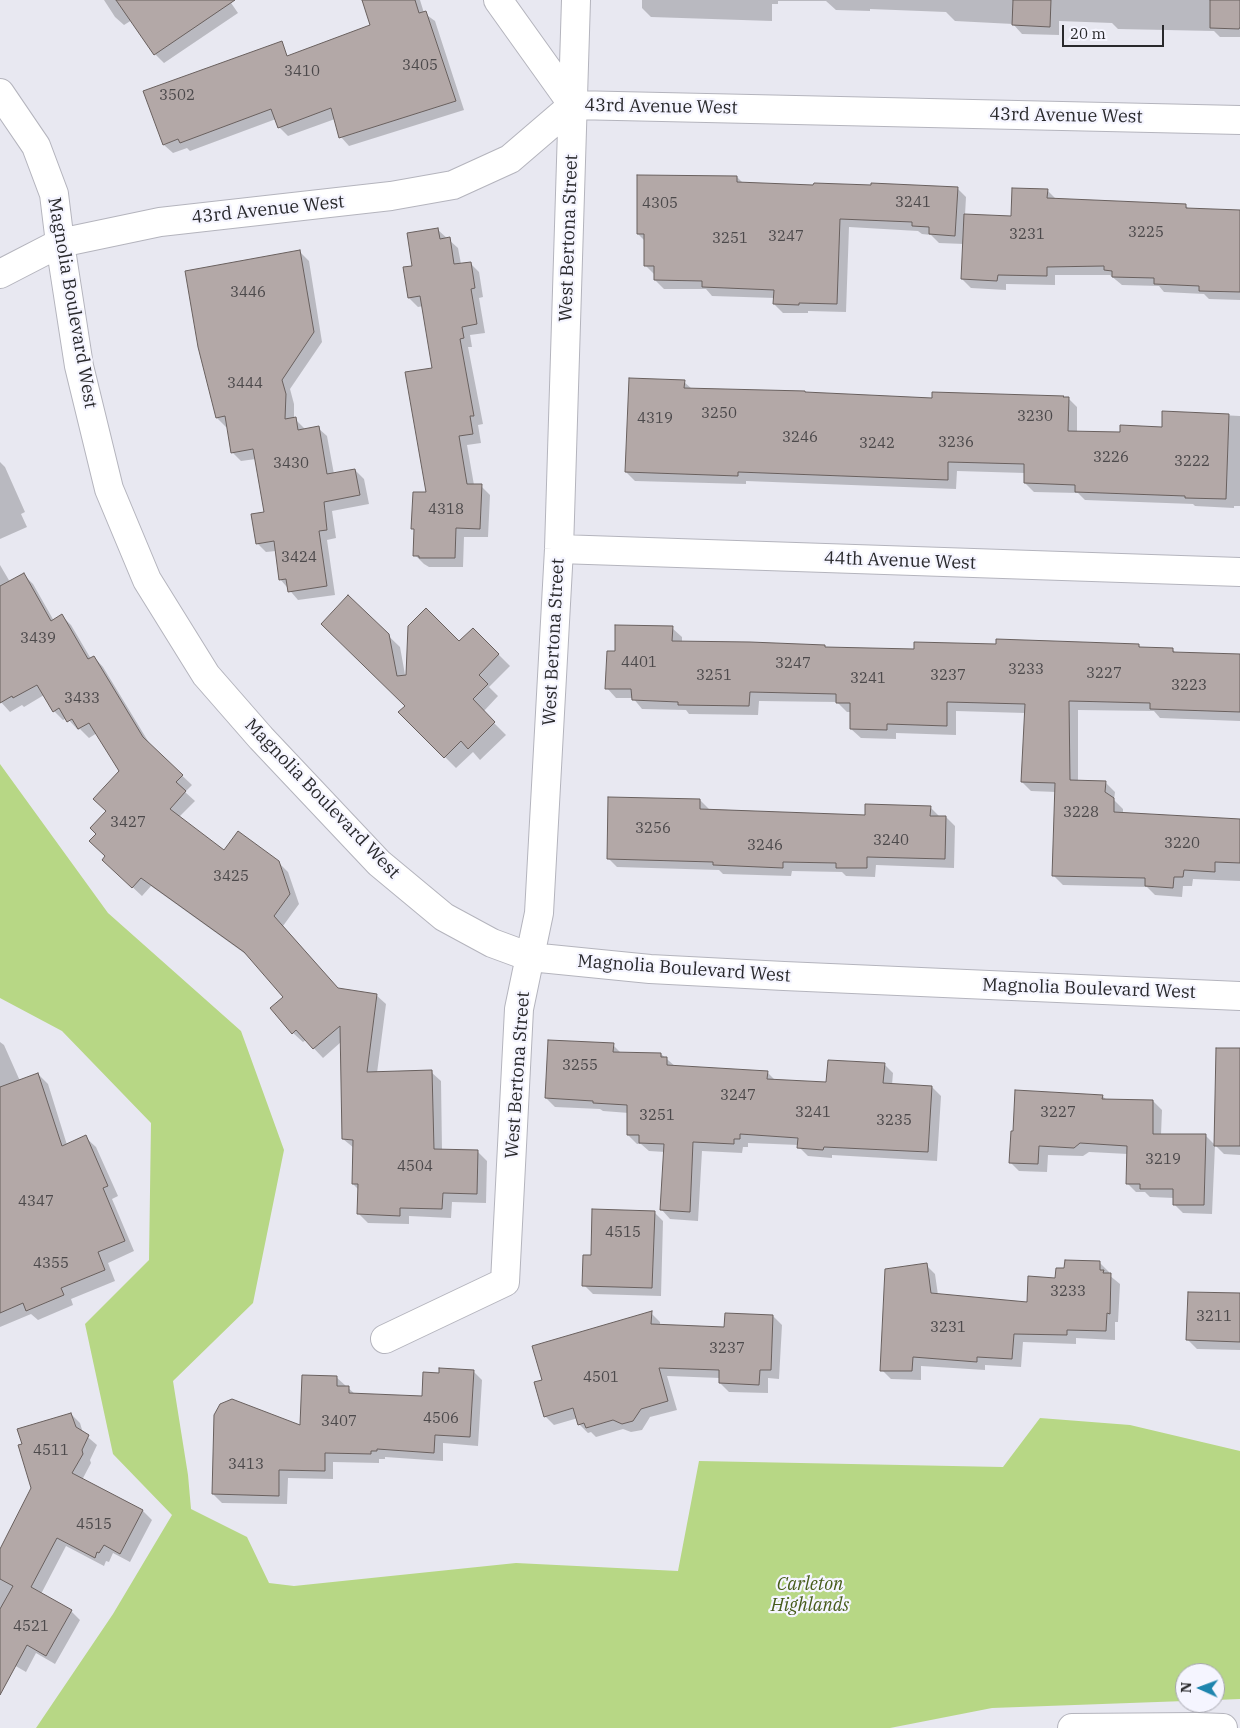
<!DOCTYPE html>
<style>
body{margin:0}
#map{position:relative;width:1240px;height:1728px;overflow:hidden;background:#e8e8f1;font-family:"IBM Plex Serif",serif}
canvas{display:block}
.north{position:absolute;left:1175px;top:1663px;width:50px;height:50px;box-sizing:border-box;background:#f5f5ff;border:1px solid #a3a3ab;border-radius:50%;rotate:272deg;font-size:14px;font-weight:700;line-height:20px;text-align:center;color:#29292c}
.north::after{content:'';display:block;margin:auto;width:18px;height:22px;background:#1e85ae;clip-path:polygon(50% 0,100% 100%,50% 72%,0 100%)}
.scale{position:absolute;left:1062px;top:25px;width:102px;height:22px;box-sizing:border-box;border:2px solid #29292c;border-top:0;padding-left:6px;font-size:15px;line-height:18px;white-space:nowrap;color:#29292c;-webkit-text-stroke:4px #f5f5ff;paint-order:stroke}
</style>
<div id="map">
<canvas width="1240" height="1728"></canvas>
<div class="north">N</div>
<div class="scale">20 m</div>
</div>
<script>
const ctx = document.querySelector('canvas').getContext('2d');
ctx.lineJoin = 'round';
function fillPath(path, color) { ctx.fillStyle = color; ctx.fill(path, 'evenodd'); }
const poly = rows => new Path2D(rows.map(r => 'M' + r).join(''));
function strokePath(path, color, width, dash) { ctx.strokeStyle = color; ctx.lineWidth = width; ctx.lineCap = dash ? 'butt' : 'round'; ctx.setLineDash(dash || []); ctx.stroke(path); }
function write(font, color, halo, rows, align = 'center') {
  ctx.font = font + ' "IBM Plex Serif",serif'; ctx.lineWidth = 4.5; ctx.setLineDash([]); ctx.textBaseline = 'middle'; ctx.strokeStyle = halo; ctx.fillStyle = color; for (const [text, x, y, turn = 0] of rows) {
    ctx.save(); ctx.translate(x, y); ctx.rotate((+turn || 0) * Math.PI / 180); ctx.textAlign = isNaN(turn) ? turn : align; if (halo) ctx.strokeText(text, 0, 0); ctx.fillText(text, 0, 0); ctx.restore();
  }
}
const green = poly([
 [0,764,108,913,241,1031,284,1150,253,1303,173,1381,188,1475,191,1509,247,1537,269,1583,294,1586,516,1563,678,1571,699,1461,1003,1467,1040,1418,1130,1425,1240,1451,1240,1699,1215,1700,1215,1673,1185,1673,1185,1701,992,1708,890,1728,36,1728,113,1614,172,1515,113,1454,85,1324,149,1260,151,1123,62,1031,0,998]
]);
const shadow = poly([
 [104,0,229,0,238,13,164,63,155,54,132,20,124,25,115,17],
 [364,0,420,0,424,13,435,21,464,110,349,146,341,137,335,119,288,136,280,128,276,119,190,151,187,148,173,153,164,145,372,26],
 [642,0,1240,0,1240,37,1220,37,1214,31,1118,29,1112,23,1059,21,1059,35,1022,34,1013,24,955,21,946,12,870,9,870,11,836,10,826,1,778,1,778,4,772,4,772,21,651,17,642,8],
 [737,177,743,183,815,187,957,188,966,197,965,215,1012,218,1047,190,1056,199,1186,206,1190,210,1240,211,1240,300,1209,299,1204,294,1164,292,1159,286,1122,285,1110,275,1055,275,1055,285,1006,284,1006,290,971,288,962,279,964,244,939,243,931,235,922,234,918,231,849,227,846,312,808,311,808,313,783,313,774,304,775,298,712,296,706,289,664,289,655,280,655,275,645,265,645,241,638,234],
 [438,230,458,248,461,264,470,263,479,272,483,297,479,298,485,333,470,335,472,347,468,347,483,424,478,425,481,443,467,445,474,485,481,486,490,495,488,537,464,537,463,567,429,567,424,564,415,555,415,531,413,528,427,493,433,369,423,306,418,307,409,298,413,267],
 [300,252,309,261,322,342,290,389,294,404,294,419,295,419,304,428,305,430,318,428,327,436,334,474,355,470,364,479,369,504,332,511,336,538,327,540,335,595,298,600,280,579,276,551,266,552,257,543,266,513,256,459,241,461,232,452,228,426,226,427,217,418],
 [684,382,692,389,933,399,1068,398,1077,407,1077,432,1121,433,1163,428,1163,412,1240,416,1240,506,1234,506,1234,508,1195,506,1193,504,1085,500,1078,493,1034,492,1025,483,1025,473,957,471,956,489,746,481,746,484,635,481,626,472],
 [0,462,5,467,25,512,21,514,27,527,0,539],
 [0,565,10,582,23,574,33,584,54,621,62,616,71,625,91,659,94,657,103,667,151,746,192,785,185,792,195,801,179,817,225,851,278,862,288,872,299,904,283,926,338,989,376,995,386,1004,377,1073,431,1072,441,1081,442,1150,478,1152,487,1161,486,1203,452,1202,451,1218,409,1216,409,1224,368,1223,359,1214,359,1190,353,1184,354,1148,343,1139,341,1042,323,1058,306,1040,303,1042,293,1033,284,997,251,958,151,886,142,896,113,869,98,834,108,811,120,772,97,733,89,738,80,729,78,730,67,718,63,720,54,711,44,695,24,707,22,705,10,712,0,701],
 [348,597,400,647,406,680,459,642,473,629,510,666,489,687,498,696,483,712,506,735,480,760,473,752,456,768,400,712,407,706],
 [672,628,682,637,682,642,824,646,827,648,915,650,997,645,1138,645,1141,648,1173,650,1177,654,1240,656,1240,721,1160,718,1154,711,1078,710,1078,782,1105,782,1115,792,1114,800,1123,809,1123,814,1240,821,1240,881,1193,879,1192,886,1183,886,1182,897,1155,895,1147,887,1063,885,1054,876,1056,792,1031,791,1022,782,1025,713,956,711,956,735,896,733,896,739,861,738,851,729,852,712,847,712,837,702,759,701,758,715,689,714,686,710,642,709,633,698,616,698,607,688,616,652],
 [700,800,709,809,866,816,930,807,939,816,946,817,955,826,954,868,876,865,875,877,846,876,842,872,792,871,791,876,723,874,719,870,617,867,608,858],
 [0,1042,4,1045,20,1081,38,1074,48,1084,67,1145,85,1137,96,1147,118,1196,112,1199,134,1251,108,1263,115,1281,71,1299,73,1305,38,1320,31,1314,0,1327],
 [613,1045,622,1054,661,1054,676,1067,767,1072,776,1081,827,1084,884,1064,893,1073,892,1085,932,1087,941,1096,937,1161,832,1155,832,1158,808,1156,799,1147,799,1145,748,1143,748,1147,743,1147,742,1153,702,1151,698,1221,670,1219,662,1210,665,1152,649,1151,641,1144,637,1144,628,1135,629,1113,603,1111,600,1109,555,1107,546,1098],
 [1240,1095,1240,1155,1224,1154,1215,1145,1212,1214,1183,1213,1174,1204,1174,1198,1150,1197,1145,1192,1136,1192,1127,1183,1128,1154,1089,1152,1083,1156,1048,1155,1047,1172,1019,1171,1010,1162,1102,1096,1107,1100,1153,1101,1162,1110,1161,1135,1206,1136,1215,1145],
 [654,1212,663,1221,661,1296,593,1294,584,1285,592,1256],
 [1100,1263,1109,1272,1109,1275,1120,1284,1118,1322,1115,1322,1115,1340,1076,1338,1076,1344,1023,1342,1021,1367,985,1365,985,1370,921,1366,921,1380,891,1379,882,1370,926,1265,935,1274,938,1295,1029,1303,1065,1270],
 [1240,1295,1240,1350,1197,1349,1188,1340],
 [651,1313,660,1322,660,1326,725,1328,773,1316,782,1325,779,1379,768,1378,768,1393,729,1392,720,1383,720,1378,667,1376,677,1410,650,1417,642,1430,631,1432,623,1429,596,1437,591,1432,588,1433,579,1424,578,1418,554,1425,545,1416,543,1380],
 [473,1371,482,1380,478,1446,443,1443,443,1461,385,1457,385,1459,379,1459,379,1463,333,1462,333,1479,288,1478,287,1504,222,1503,213,1494,302,1427,336,1377,356,1395,423,1397,440,1374],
 [71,1414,80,1423,83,1433,97,1445,90,1460,91,1463,82,1480,143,1511,152,1520,130,1562,113,1553,109,1562,106,1561,104,1566,66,1546,41,1594,71,1611,80,1620,55,1664,36,1653,26,1672,14,1665,0,1671,0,1552]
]);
const building = poly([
 [116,0,235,0,154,55,116,0],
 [362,0,415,0,419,13,426,11,456,101,339,138,331,108,278,128,271,109,180,143,178,139,163,145,143,91,282,41,287,56,370,25,362,0],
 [1013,0,1051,0,1050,27,1012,25,1013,0],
 [1210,0,1240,0,1240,27,1239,29,1210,28,1210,0],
 [637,175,737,176,737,182,813,185,814,183,871,185,871,183,958,187,955,236,929,234,929,227,912,226,912,222,840,219,837,304,799,303,799,305,773,304,774,290,702,287,702,281,654,280,654,266,644,266,644,234,637,234,637,175],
 [1012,188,1048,189,1047,198,1186,204,1186,208,1240,210,1240,292,1199,291,1199,286,1154,284,1154,278,1112,277,1112,271,1104,270,1104,266,1047,267,1047,276,998,275,997,281,961,279,964,214,1011,216,1012,188],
 [438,228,440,239,450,237,454,264,471,262,475,288,471,289,477,324,462,327,464,338,460,339,474,416,470,416,473,434,459,436,467,484,482,484,480,529,456,528,455,558,419,558,419,556,413,556,414,529,411,529,413,492,426,492,405,372,432,368,420,296,408,298,403,267,412,266,407,233,438,228],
 [300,250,314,332,282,380,286,394,285,419,296,417,298,430,319,426,327,474,355,469,360,495,324,502,327,530,319,531,327,586,288,592,286,579,279,580,274,541,256,544,251,514,264,512,253,449,231,453,225,416,216,418,198,347,185,271,300,250],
 [629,378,685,380,684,388,805,391,805,392,932,398,932,392,1064,396,1063,397,1069,397,1068,431,1120,432,1120,425,1162,427,1162,411,1229,414,1226,499,1185,498,1185,496,1075,492,1075,485,1024,483,1024,464,948,462,948,480,738,472,738,476,625,472,629,378],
 [24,573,51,621,62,614,88,659,94,656,143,737,183,775,176,782,186,791,170,809,224,850,238,831,279,861,290,894,274,916,338,988,377,994,367,1072,432,1070,434,1149,478,1150,477,1194,443,1193,442,1209,400,1208,400,1216,357,1214,358,1184,352,1184,353,1140,342,1139,340,1026,313,1049,296,1030,292,1034,270,1008,283,997,244,952,141,878,132,888,102,860,105,856,89,841,96,834,90,828,106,811,93,799,119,771,89,723,78,729,72,719,67,722,59,708,53,712,37,685,13,698,12,696,0,703,0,586,24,573],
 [348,595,389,634,397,676,406,675,408,626,426,608,459,641,473,628,499,654,479,675,488,684,473,699,495,722,468,749,461,741,444,758,398,712,405,706,321,624,348,595],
 [615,625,673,626,672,641,750,642,825,645,825,647,914,649,914,642,996,644,996,639,1139,644,1139,647,1173,648,1173,652,1240,654,1240,712,1150,709,1150,703,1069,701,1070,780,1106,781,1105,792,1114,798,1114,812,1240,819,1240,863,1215,862,1215,872,1184,870,1183,877,1174,877,1173,888,1145,886,1145,878,1052,876,1055,783,1021,782,1025,704,947,702,947,726,887,724,887,730,850,729,850,703,836,703,836,694,750,692,749,706,678,705,678,702,632,700,631,689,605,689,607,651,615,651,615,625],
 [608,797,700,799,700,809,865,815,865,804,931,806,930,816,946,816,945,859,867,857,867,868,836,868,836,863,783,862,783,868,713,865,713,862,607,859,608,797],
 [548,1040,614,1043,613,1052,661,1053,661,1057,667,1057,667,1065,768,1071,767,1079,826,1082,828,1060,885,1063,883,1083,932,1086,928,1152,824,1147,823,1150,797,1148,798,1138,740,1134,740,1139,734,1139,734,1144,693,1142,690,1212,660,1210,664,1144,639,1143,639,1135,627,1135,627,1105,593,1103,593,1101,545,1098,548,1040],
 [1216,1048,1240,1048,1240,1146,1214,1146,1216,1048],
 [38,1073,62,1146,86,1135,108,1186,103,1188,125,1241,98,1252,105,1270,61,1288,64,1295,26,1311,23,1303,0,1313,0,1087,38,1073],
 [1015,1090,1103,1095,1102,1099,1153,1100,1153,1134,1206,1134,1204,1205,1173,1205,1173,1189,1140,1189,1140,1184,1126,1184,1127,1146,1080,1143,1074,1148,1039,1146,1038,1164,1009,1163,1011,1131,1013,1131,1015,1090],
 [592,1209,655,1211,652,1288,582,1286,583,1255,591,1255,592,1209],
 [1065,1260,1100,1261,1100,1270,1104,1270,1103,1273,1111,1273,1110,1314,1107,1313,1106,1331,1067,1330,1067,1335,1014,1334,1012,1359,977,1357,977,1362,913,1357,912,1371,880,1371,885,1269,927,1263,931,1293,1027,1302,1028,1276,1055,1278,1056,1268,1064,1268,1065,1260],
 [1188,1292,1240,1293,1240,1342,1186,1340,1188,1292],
 [652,1311,651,1324,724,1327,725,1313,773,1315,771,1370,760,1370,759,1385,719,1383,719,1370,659,1368,668,1401,641,1409,633,1421,622,1424,613,1420,586,1428,584,1423,578,1425,573,1408,544,1417,534,1382,542,1380,532,1346,652,1311],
 [439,1368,474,1370,470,1437,435,1435,434,1453,377,1449,377,1451,371,1451,371,1454,325,1453,325,1471,279,1470,279,1496,212,1494,214,1415,220,1404,232,1399,300,1425,302,1375,337,1376,337,1386,349,1386,349,1393,422,1396,423,1372,439,1373,439,1368],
 [71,1413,76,1427,89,1435,82,1450,83,1454,72,1473,143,1510,120,1554,104,1545,99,1553,97,1552,95,1558,57,1538,31,1587,72,1610,46,1656,27,1645,0,1695,0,1609,13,1586,0,1579,0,1549,31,1488,18,1445,22,1444,17,1429,71,1413]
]);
const minor = poly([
 [498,0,573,105],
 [0,93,36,146,54,194,60,243,79,366,109,489,147,580,206,675,261,738,379,863,444,917,492,943,530,957,650,969,784,976,1240,996],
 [0,274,60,243,160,222,391,196,453,185,510,159,573,105,1240,120],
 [559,549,1240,572],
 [385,1339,505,1282,519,1009,539,913,559,549,576,0],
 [1072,1728,1196,1727,1223,1728]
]);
const numberNames = [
 ["3405",420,66],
 ["3410",302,72],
 ["3502",177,96],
 ["3241",913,203],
 ["4305",660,204],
 ["3225",1146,233],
 ["3231",1027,235],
 ["3247",786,237],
 ["3251",730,239],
 ["3446",248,293],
 ["3444",245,384],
 ["3250",719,414],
 ["3230",1035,417],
 ["4319",655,419],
 ["3246",800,438],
 ["3236",956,443],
 ["3242",877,444],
 ["3226",1111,458],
 ["3222",1192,462],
 ["3430",291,464],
 ["4318",446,510],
 ["3424",299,558],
 ["3439",38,639],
 ["4401",639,663],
 ["3247",793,664],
 ["3233",1026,670],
 ["3227",1104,674],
 ["3251",714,676],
 ["3237",948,676],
 ["3241",868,679],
 ["3223",1189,686],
 ["3433",82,699],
 ["3228",1081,813],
 ["3427",128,823],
 ["3256",653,829],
 ["3240",891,841],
 ["3220",1182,844],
 ["3246",765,846],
 ["3425",231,877],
 ["3255",580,1066],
 ["3247",738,1096],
 ["3241",813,1113],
 ["3227",1058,1113],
 ["3251",657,1116],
 ["3235",894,1121],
 ["3219",1163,1160],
 ["4504",415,1167],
 ["4347",36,1202],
 ["4515",623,1233],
 ["4355",51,1264],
 ["3233",1068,1292],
 ["3211",1214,1317],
 ["3231",948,1328],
 ["3237",727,1349],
 ["4501",601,1378],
 ["4506",441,1419],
 ["3407",339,1422],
 ["4511",51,1451],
 ["3413",246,1465],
 ["4515",94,1525],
 ["4521",31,1627]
];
const streetNames = [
 ["43rd Avenue West",661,107,1],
 ["43rd Avenue West",1066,116,1],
 ["43rd Avenue West",268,210,-6],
 ["West Bertona Street",569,238,-88],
 ["Magnolia Boulevard West",72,303,80],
 ["44th Avenue West",900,561,2],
 ["West Bertona Street",554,642,-87],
 ["Magnolia Boulevard West",322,799,46],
 ["Magnolia Boulevard West",684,969,4],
 ["Magnolia Boulevard West",1089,989,2],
 ["West Bertona Street",518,1075,-86]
];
const parkNames = [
 ["Carleton",810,1585],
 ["Highlands",810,1606]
];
fillPath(green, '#b7d785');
fillPath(shadow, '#0003');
fillPath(building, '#b3a8a7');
strokePath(building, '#69605e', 1);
strokePath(minor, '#b4b4bd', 30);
strokePath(minor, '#fff', 28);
write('15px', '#4c494b', null, numberNames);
write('18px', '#29292c', '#f5f5ff', streetNames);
write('italic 18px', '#465c1a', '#f5f5ff', parkNames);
</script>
